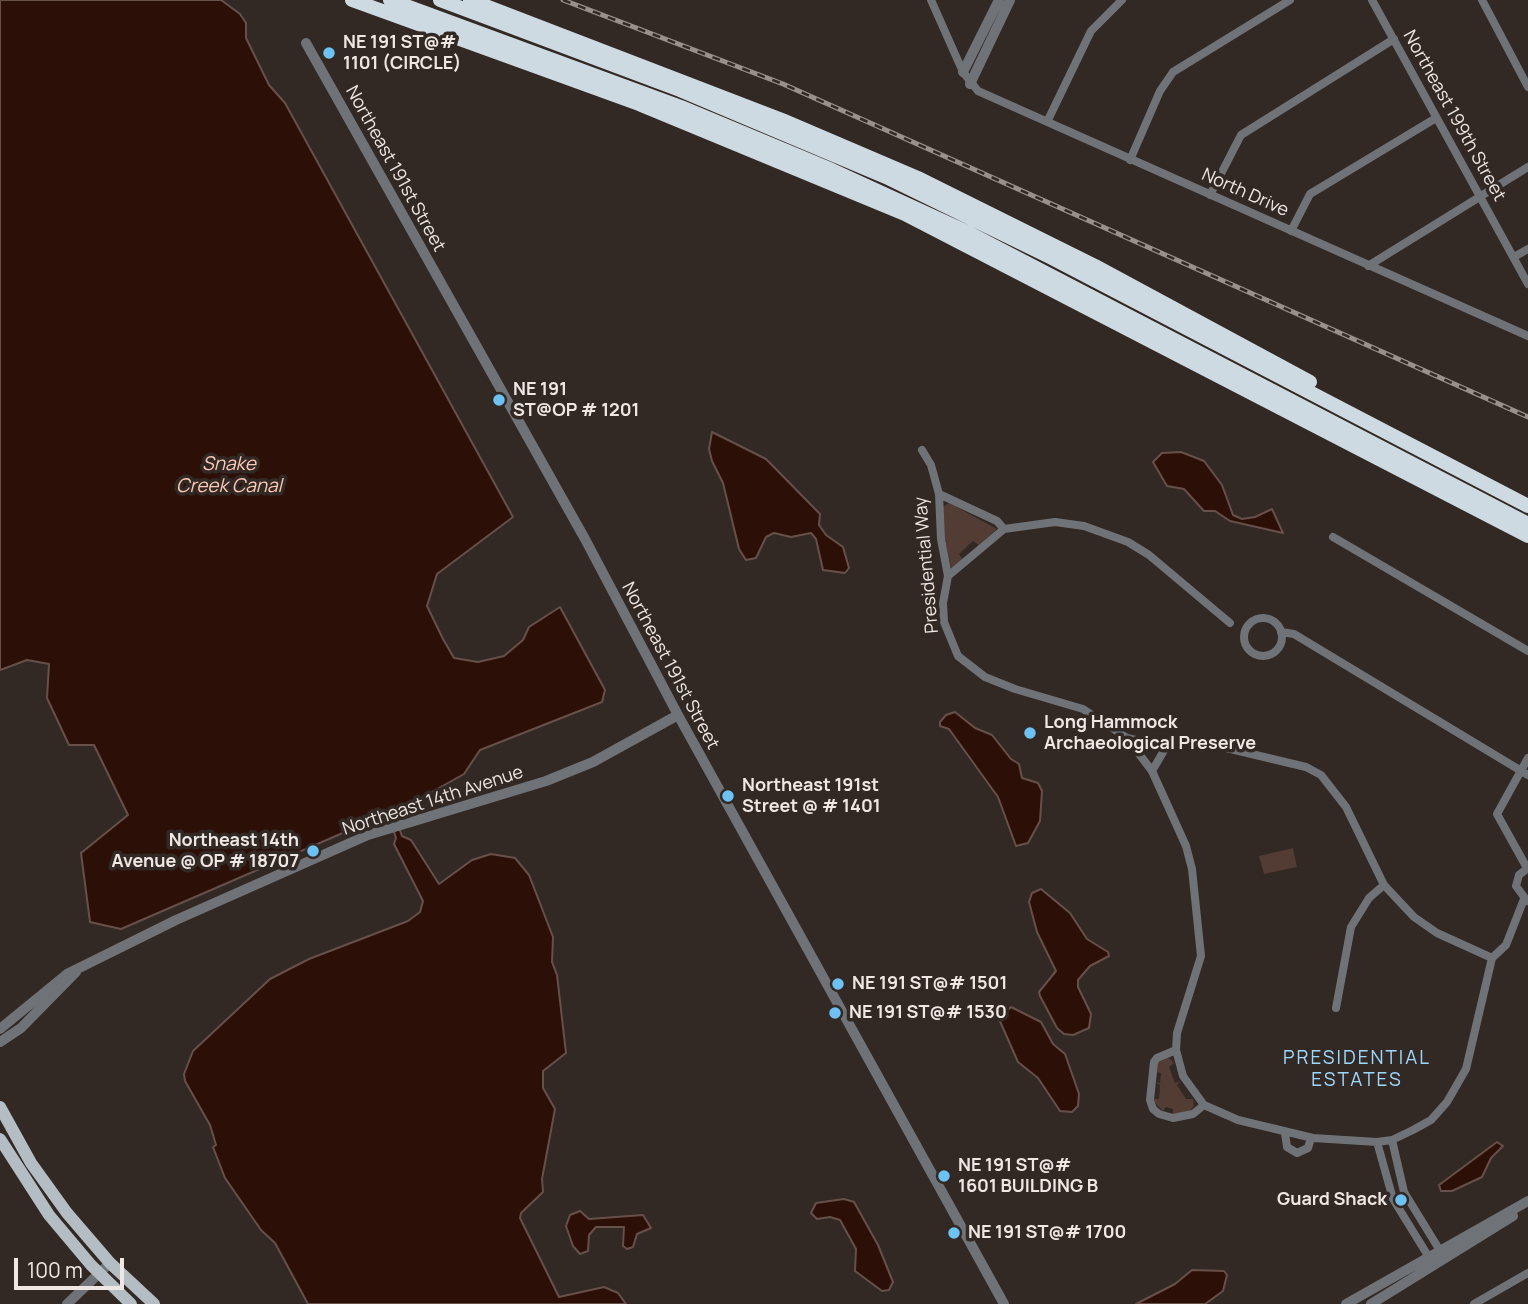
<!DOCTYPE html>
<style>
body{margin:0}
#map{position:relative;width:1528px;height:1304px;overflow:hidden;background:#322824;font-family:Manrope,sans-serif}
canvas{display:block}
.scale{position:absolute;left:14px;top:1258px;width:110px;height:32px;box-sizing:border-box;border:4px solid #eee7e4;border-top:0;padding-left:9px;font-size:21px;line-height:24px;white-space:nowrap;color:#eee7e4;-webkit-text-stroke:5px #322824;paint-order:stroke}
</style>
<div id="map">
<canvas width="1528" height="1304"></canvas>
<div class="scale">100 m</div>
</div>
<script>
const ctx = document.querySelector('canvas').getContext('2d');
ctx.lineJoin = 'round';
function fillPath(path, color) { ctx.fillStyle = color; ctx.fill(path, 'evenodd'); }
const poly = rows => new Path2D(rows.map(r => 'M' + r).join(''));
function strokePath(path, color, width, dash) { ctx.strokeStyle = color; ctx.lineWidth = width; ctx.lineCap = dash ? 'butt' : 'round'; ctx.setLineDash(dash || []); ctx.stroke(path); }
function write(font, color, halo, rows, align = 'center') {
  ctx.font = font + ' Manrope,sans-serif'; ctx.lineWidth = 7; ctx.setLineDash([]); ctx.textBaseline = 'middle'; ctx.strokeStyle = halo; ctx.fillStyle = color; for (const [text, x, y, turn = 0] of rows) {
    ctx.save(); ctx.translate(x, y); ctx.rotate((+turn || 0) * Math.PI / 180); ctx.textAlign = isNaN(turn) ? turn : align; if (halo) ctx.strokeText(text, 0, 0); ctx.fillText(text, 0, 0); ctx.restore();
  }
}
const green = poly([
 [949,503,997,529,979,545,973,541,959,554,963,560,951,568,943,529,943,507],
 [1293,848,1297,867,1264,874,1259,856],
 [1168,1057,1174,1063,1169,1067,1175,1083,1181,1081,1177,1085,1186,1099,1193,1099,1194,1106,1189,1112,1173,1115,1173,1109,1166,1107,1163,1111,1156,1104,1154,1099,1159,1099,1160,1085,1155,1082,1160,1083,1161,1073,1156,1072,1157,1063]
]);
const water = poly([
 [0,0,221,0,240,14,246,23,246,38,269,85,285,103,513,517,437,574,427,606,443,639,454,658,478,662,504,656,523,640,529,627,560,607,605,690,602,702,480,750,464,774,398,811,395,817,402,836,411,840,439,884,472,860,491,854,515,858,529,875,553,937,552,962,557,975,566,1053,543,1071,543,1088,555,1109,542,1179,543,1192,521,1213,520,1218,559,1297,604,1287,618,1293,626,1304,308,1304,275,1243,261,1230,225,1178,213,1147,216,1145,210,1125,185,1081,184,1074,193,1051,270,979,309,959,408,921,420,912,423,901,394,844,396,838,390,819,382,816,121,929,90,922,81,853,128,815,94,745,69,745,47,698,49,664,27,660,0,670,0,0],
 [712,432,766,459,820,514,819,525,826,535,843,547,849,568,845,573,823,570,816,539,811,533,791,537,774,533,766,537,756,558,746,560,739,549,723,483,712,461,709,449,712,432],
 [1181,452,1204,461,1222,485,1233,515,1242,519,1255,517,1272,509,1283,533,1230,521,1215,511,1204,511,1184,489,1167,486,1153,462,1162,453,1181,452],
 [955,712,975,728,992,735,1011,759,1019,764,1022,778,1038,783,1042,791,1040,821,1028,843,1016,846,998,797,949,729,940,726,940,722,946,715,955,712],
 [1041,889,1070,913,1087,939,1108,952,1109,956,1090,966,1078,980,1078,987,1091,1014,1089,1028,1073,1035,1064,1034,1057,1028,1040,996,1039,992,1056,971,1037,932,1029,902,1032,893,1041,889],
 [1011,1007,1041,1022,1053,1044,1065,1054,1079,1094,1078,1106,1072,1112,1060,1111,1038,1078,1018,1062,999,1019,1011,1007],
 [1497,1142,1503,1146,1491,1158,1482,1177,1452,1191,1441,1191,1439,1185,1497,1142],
 [844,1199,854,1202,878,1245,893,1282,889,1290,882,1291,855,1271,856,1249,840,1220,830,1217,817,1219,811,1213,816,1203,844,1199],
 [580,1211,589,1219,643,1215,651,1228,637,1234,633,1247,627,1249,623,1246,624,1227,596,1227,589,1235,588,1251,580,1254,573,1246,566,1226,570,1215,580,1211],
 [1192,1270,1224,1271,1227,1275,1223,1291,1205,1304,1136,1304,1175,1284,1192,1270]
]);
const minor = poly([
 [931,0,963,72,978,91,1528,336],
 [1372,0,1528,284],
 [1482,0,1528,87],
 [1047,122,1091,31,1122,0],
 [1130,160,1160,91,1173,72,1290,0],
 [1210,195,1241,135,1394,39],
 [1291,231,1310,194,1436,118],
 [1514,257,1528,249],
 [1368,266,1528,167],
 [922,450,931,465,939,494,941,539,948,576,943,603,944,622,958,656,985,677,1015,689,1083,709,1127,738,1166,747],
 [939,494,997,521,1004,529],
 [1333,537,1528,651],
 [948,576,1004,529,1055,522,1084,526,1128,542,1149,555,1230,623],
 '1244 637a19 19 0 1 1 38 0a19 19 0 1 1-38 0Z',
 [1281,632,1294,634,1528,775],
 [1127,738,1152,771,1186,846,1192,869,1201,956,1177,1033,1176,1050,1183,1076,1204,1105,1238,1120,1313,1138,1377,1142,1392,1140,1413,1130,1431,1120,1447,1102,1466,1069,1492,958],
 [1152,771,1166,747,1197,741,1306,767,1321,775,1346,807,1384,885,1414,917,1437,933,1492,958],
 [1527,868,1497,814,1528,758],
 [1527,901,1516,886,1519,875,1528,868],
 [1492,958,1506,945,1524,899],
 [1336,1008,1351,927,1369,898,1384,885],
 [1176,1050,1157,1058,1154,1062,1150,1100,1153,1109,1159,1114,1173,1118,1193,1114,1204,1105],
 [1285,1133,1287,1147,1297,1153,1308,1148,1311,1138],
 [1392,1140,1404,1192,1439,1249,1439,1257],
 [1377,1142,1393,1199,1430,1259],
 [1474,1304,1528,1273]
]);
const tertiary = poly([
 [306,43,585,539,678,715,1004,1304],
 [963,72,999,0],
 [970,84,1010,0],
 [0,1029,67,974,176,920,368,835,546,781,593,762,678,715],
 [0,1042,21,1028,76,972],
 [67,1304,110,1263],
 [1346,1304,1528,1201],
 [1371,1304,1513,1216]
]);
const primary = poly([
 [0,1107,31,1163,67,1213,110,1263,154,1304],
 [0,1139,49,1215,91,1265,131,1304]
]);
const motorway = poly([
 [352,0,639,104,905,214,1528,536],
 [390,0,681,107,832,170,965,231,1528,524],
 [440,0,680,90,886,177,1052,258,1528,506],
 [470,0,782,120,920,179,1095,266,1310,382]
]);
const rail = poly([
 [563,0,783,84,1528,417]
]);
const markers = [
 [329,53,7,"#6ec2f3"],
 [499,400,7,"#6ec2f3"],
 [1030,733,7,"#6ec2f3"],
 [728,796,7,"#6ec2f3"],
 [313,851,7,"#6ec2f3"],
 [838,984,7,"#6ec2f3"],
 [835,1013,7,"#6ec2f3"],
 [944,1176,7,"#6ec2f3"],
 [1401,1200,7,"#6ec2f3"],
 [954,1233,7,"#6ec2f3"]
];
const poiNames = [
 ["NE 191 ST@#",343,43],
 ["1101 (CIRCLE)",343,64],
 ["NE 191",513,390],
 ["ST@OP # 1201",513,411],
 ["Long Hammock",1044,723],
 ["Archaeological Preserve",1044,744],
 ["Northeast 191st",742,786],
 ["Street @ # 1401",742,807],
 ["Northeast 14th",299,841,"right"],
 ["Avenue @ OP # 18707",299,862,"right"],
 ["NE 191 ST@# 1501",852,984],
 ["NE 191 ST@# 1530",849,1013],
 ["NE 191 ST@#",958,1166],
 ["1601 BUILDING B",958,1187],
 ["Guard Shack",1387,1200,"right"],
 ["NE 191 ST@# 1700",968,1233]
];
const streetNames = [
 ["Northeast 199th Street",1454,116,61],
 ["Northeast 191st Street",395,169,61],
 ["North Drive",1245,193,24],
 ["Presidential Way",927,565,-95],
 ["Northeast 191st Street",670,666,62],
 ["Northeast 14th Avenue",433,801,-18]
];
const waterNames = [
 ["Snake",229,465],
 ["Creek Canal",229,487]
];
const neighbourhoodNames = [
 ["PRESIDENTIAL",1357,1059],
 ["ESTATES",1357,1081]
];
fillPath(green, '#523c34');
fillPath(water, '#2c1007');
strokePath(water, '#665049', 2);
strokePath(minor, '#6f7377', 8);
strokePath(tertiary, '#6f7377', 10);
strokePath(primary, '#b3bdc3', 12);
strokePath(motorway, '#cedae2', 14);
strokePath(rail, '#98908c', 5);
strokePath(rail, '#322824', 2.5, [8]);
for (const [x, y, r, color] of markers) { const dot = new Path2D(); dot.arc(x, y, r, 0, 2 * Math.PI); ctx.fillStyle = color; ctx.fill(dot); strokePath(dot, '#322824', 2.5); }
write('bold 18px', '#eee7e4', '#322824', poiNames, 'left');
write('18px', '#eee7e4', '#322824', streetNames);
write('italic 19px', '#fcc8b7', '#322824', waterNames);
ctx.letterSpacing = '2px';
write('19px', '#9dd9fe', '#322824', neighbourhoodNames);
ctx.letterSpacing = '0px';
</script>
